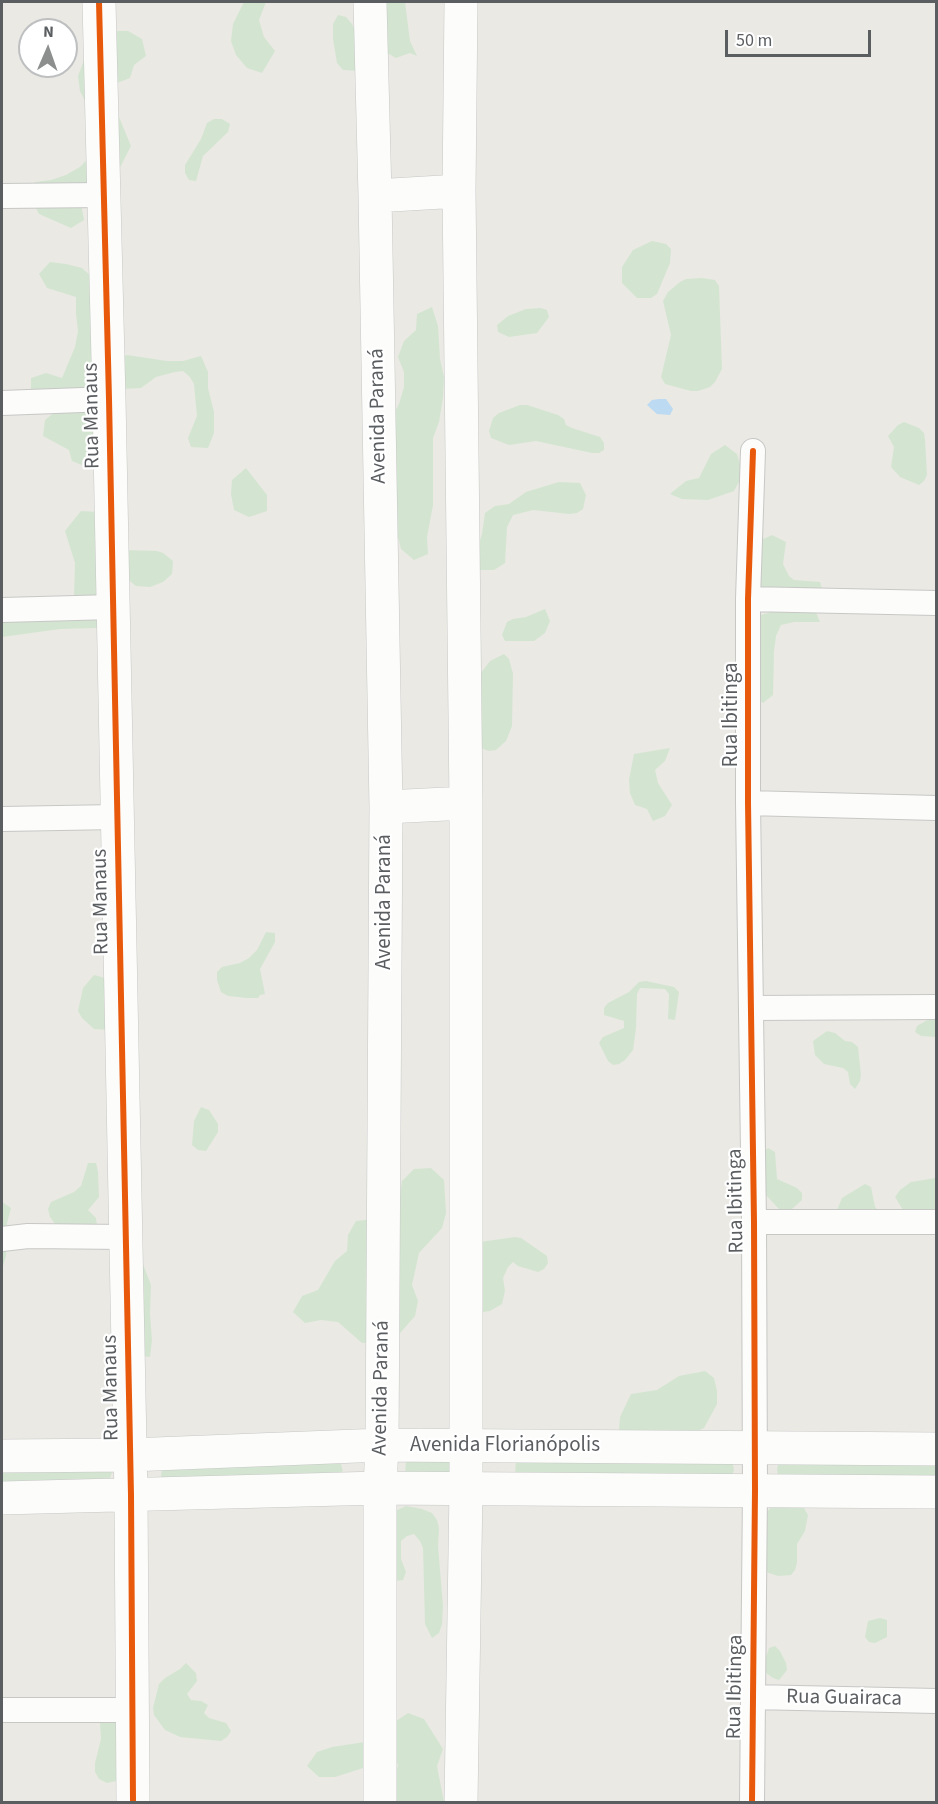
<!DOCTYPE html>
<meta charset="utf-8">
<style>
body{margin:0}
#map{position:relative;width:938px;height:1804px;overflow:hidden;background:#eae9e4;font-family:"Source Sans 3",sans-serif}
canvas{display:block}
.frame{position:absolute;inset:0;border:3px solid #5b5e61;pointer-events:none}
.north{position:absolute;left:18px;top:18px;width:60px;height:60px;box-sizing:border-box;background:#fff;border:2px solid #bdbfc0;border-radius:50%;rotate:2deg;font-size:16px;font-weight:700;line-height:24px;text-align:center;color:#5b5e61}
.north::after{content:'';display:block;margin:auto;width:21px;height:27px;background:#8d8f8f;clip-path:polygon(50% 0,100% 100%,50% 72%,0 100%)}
.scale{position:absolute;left:725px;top:30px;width:146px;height:27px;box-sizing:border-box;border:3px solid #5b5e61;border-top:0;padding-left:8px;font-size:18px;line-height:21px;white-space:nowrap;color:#5b5e61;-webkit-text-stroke:4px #fff;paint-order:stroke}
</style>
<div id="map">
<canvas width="938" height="1804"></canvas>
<div class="frame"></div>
<div class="north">N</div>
<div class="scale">50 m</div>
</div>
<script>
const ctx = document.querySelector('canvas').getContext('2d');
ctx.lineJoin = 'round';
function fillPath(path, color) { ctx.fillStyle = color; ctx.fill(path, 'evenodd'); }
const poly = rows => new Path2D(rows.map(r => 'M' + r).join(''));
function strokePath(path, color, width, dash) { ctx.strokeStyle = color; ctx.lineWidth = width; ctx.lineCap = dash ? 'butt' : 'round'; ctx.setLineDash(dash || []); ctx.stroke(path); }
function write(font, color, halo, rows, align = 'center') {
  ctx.font = font + ' "Source Sans 3",sans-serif'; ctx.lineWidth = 4.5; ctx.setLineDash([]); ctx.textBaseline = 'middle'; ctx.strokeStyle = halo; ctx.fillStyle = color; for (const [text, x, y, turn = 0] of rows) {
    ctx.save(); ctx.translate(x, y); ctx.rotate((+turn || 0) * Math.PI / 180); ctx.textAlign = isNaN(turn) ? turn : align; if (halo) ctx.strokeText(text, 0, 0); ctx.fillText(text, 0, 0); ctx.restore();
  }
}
const green = poly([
 [244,2,266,2,259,20,264,37,275,51,262,73,247,68,236,55,231,41,233,24],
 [383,2,405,2,410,41,417,56,410,53,396,58,382,50],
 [338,15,346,17,352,24,355,31,359,71,343,70,337,63,333,39,333,24],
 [110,31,128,31,142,39,146,56,134,65,130,78,112,85,112,100,131,146,113,181,81,204,84,220,71,228,39,214,32,200,35,182,51,180,66,175,80,167,92,154,88,107,80,91,78,76,84,60],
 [214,119,222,119,230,124,228,132,203,156,196,181,189,180,185,173,185,165,201,139,207,123],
 [652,241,666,244,671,249,670,263,657,294,651,298,637,298,622,283,622,267,633,250],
 [50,262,66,264,82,268,95,280,96,430,87,467,72,461,69,450,43,436,45,420,57,410,31,393,31,378,46,373,62,378,75,347,78,331,76,314,76,297,47,288,39,274],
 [702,278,715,280,719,286,722,369,715,382,710,387,698,391,691,391,665,384,661,377,671,335,663,301,668,292,680,282,686,279],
 [432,307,438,326,440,359,444,377,443,397,439,422,433,438,433,505,427,537,428,554,414,560,401,549,397,533,392,417,399,404,404,387,404,372,398,357,404,341,416,330,417,314],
 [541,308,547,310,549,317,537,333,509,337,498,332,497,325,508,316,526,309],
 [127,355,167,361,183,361,201,356,208,372,208,388,214,412,214,433,208,448,191,447,188,438,197,416,194,384,190,377,183,371,175,372,156,377,141,388,121,389,118,358],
 [520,405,527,405,558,415,564,419,566,425,572,428,600,437,604,443,604,450,599,453,592,453,536,441,509,445,491,438,489,431,493,418,499,413],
 [904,422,919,428,924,433,925,440,927,475,924,481,919,485,900,477,891,467,894,447,888,436,898,425],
 [725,445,737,454,741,467,740,480,734,491,708,500,682,499,670,494,686,481,699,478,711,454],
 [246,468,267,495,267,511,249,517,234,510,231,494,232,480],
 [559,482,580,483,586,495,583,509,577,513,569,514,533,510,513,515,507,527,505,563,494,570,480,570,477,550,482,534,485,513,495,506,509,504,526,492],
 [81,511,99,512,102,622,96,628,60,629,2,637,2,602,74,597,75,563,65,531],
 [772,535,786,542,783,564,789,576,794,580,820,582,822,589,760,587,761,540],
 [124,550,157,551,163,553,173,561,172,574,163,582,150,587,136,586,126,578],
 [787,607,815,610,820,622,794,622,781,625,776,636,774,651,773,695,763,703,752,695,755,628,761,615],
 [545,609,550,621,545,633,534,641,505,641,502,635,507,622,513,619,526,617],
 [504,654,509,659,513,674,512,726,506,741,496,750,489,751,483,749,478,744,477,678,490,661],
 [670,748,665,761,655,770,658,783,672,805,665,816,653,821,647,809,635,805,630,793,629,780,634,754],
 [266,932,275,933,275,942,260,969,265,994,260,995,258,998,247,998,228,996,221,992,217,980,217,972,222,967,240,963,249,958,257,950],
 [94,975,102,977,110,983,112,1030,94,1029,82,1018,78,1011,83,988],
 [646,981,674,987,679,992,675,1020,668,1019,669,994,665,989,640,988,637,994,636,1028,633,1050,625,1060,619,1064,613,1065,608,1061,599,1043,603,1037,624,1028,624,1021,604,1015,604,1008,608,1003,629,992,639,982],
 [936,1015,936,1037,921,1036,915,1032,917,1026],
 [827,1031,835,1033,845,1041,852,1042,858,1047,861,1075,860,1081,855,1089,850,1084,848,1072,843,1068,824,1064,815,1055,813,1041],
 [201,1107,209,1110,218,1124,218,1132,206,1151,198,1150,192,1145,194,1121],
 [768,1148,775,1152,777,1179,797,1188,802,1193,802,1200,792,1209,779,1209,764,1193,763,1153],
 [88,1163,96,1163,98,1172,99,1197,88,1210,96,1218,97,1226,63,1226,55,1224,50,1217,48,1209,51,1202,74,1192,81,1186],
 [431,1168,444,1180,446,1213,442,1228,419,1253,412,1285,418,1301,415,1316,394,1340,362,1343,338,1322,321,1320,305,1323,293,1312,302,1296,318,1290,335,1261,347,1251,348,1235,356,1221,373,1219,388,1227,400,1196,402,1181,414,1169],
 [936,1178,936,1210,926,1216,906,1215,895,1197,900,1190,911,1182],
 [865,1184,871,1187,875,1207,885,1217,837,1210,842,1198],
 [2,1202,11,1208,7,1223,6,1256,2,1269],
 [515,1237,521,1238,547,1256,548,1263,544,1269,538,1272,518,1266,513,1262,508,1267,503,1278,505,1291,502,1304,490,1311,483,1312,477,1310,480,1242],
 [141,1259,151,1285,150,1314,152,1340,150,1357,141,1356],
 [705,1371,714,1378,717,1391,717,1404,704,1428,692,1434,619,1431,620,1417,631,1394,657,1390,679,1376],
 [936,1458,936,1483,778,1477,777,1469,779,1461],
 [334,1459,341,1464,343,1473,160,1484,162,1468],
 [406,1459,452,1460,451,1478,405,1475],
 [516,1459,732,1460,734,1470,731,1478,515,1475],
 [2,1461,110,1463,112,1472,109,1481,2,1486],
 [775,1503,801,1503,808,1515,805,1531,797,1544,797,1563,795,1570,791,1575,778,1576,766,1572,766,1513],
 [406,1506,422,1509,432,1513,437,1520,439,1528,438,1546,443,1606,442,1624,439,1633,432,1638,425,1624,423,1548,420,1541,414,1534,407,1536,401,1541,401,1559,406,1572,403,1580,395,1581,391,1513],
 [880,1618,887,1620,887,1637,875,1643,869,1642,865,1637,868,1621],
 [775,1646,780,1651,786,1663,787,1670,779,1680,773,1678,762,1670,769,1648],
 [186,1663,196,1673,197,1681,187,1694,191,1700,201,1701,208,1705,204,1713,209,1718,226,1723,231,1731,227,1737,221,1741,180,1737,165,1730,154,1715,153,1708,159,1684,165,1678,180,1669],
 [116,1712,122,1773,116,1781,107,1783,99,1779,95,1772,95,1763,101,1739,100,1723,97,1719],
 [408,1713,424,1719,443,1749,437,1766,444,1802,391,1802,398,1764,382,1762,335,1777,319,1777,307,1766,317,1752,332,1747,365,1742]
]);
const water = poly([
 [659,399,666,399,673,409,670,415,657,414,647,405,652,400]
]);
const street = poly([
 [2,196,103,195],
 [2,403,109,399],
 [748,599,936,603],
 [2,610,113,607],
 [748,803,936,808],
 [2,819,117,817],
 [751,1008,936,1007],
 [754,1222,936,1222],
 [2,1239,28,1236,125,1237],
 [752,1697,936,1701],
 [2,1710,132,1710],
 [752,1802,755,1490,754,1222,748,803,748,599,753,451]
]);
const secondary = poly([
 [99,2,109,399,131,1495,133,1802],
 [370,2,375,196,386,807,382,1445,380,1488,380,1802],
 [375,196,459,191],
 [386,807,466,803],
 [2,1456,130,1455,382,1445,936,1449],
 [2,1498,380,1488,936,1492],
 [461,1802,466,1489,466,803,459,191,461,2]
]);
const cycleway = poly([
 [99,2,109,399,131,1495,133,1802],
 [752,1802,755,1490,754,1222,748,803,748,599,753,451]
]);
const streetNames = [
 ["Rua Manaus",93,416,-91],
 ["Avenida Paraná",379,416,-91],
 ["Rua Ibitinga",732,715,-90],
 ["Rua Manaus",102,902,-91],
 ["Avenida Paraná",385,902,-90],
 ["Rua Ibitinga",737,1201,-91],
 ["Rua Manaus",112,1388,-91],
 ["Avenida Paraná",382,1388,-89],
 ["Avenida Florianópolis",505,1446],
 ["Rua Ibitinga",736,1687,-89],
 ["Rua Guairaca",844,1699,1]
];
fillPath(green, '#d3e5d1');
fillPath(water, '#bcdaf1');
strokePath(street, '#c7c7c6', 26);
strokePath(secondary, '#c6c7c6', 34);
strokePath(street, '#fcfcfb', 24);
strokePath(secondary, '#fcfcfb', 33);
strokePath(cycleway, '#e8590c', 6);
write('21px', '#5b5e61', '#fff', streetNames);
</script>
